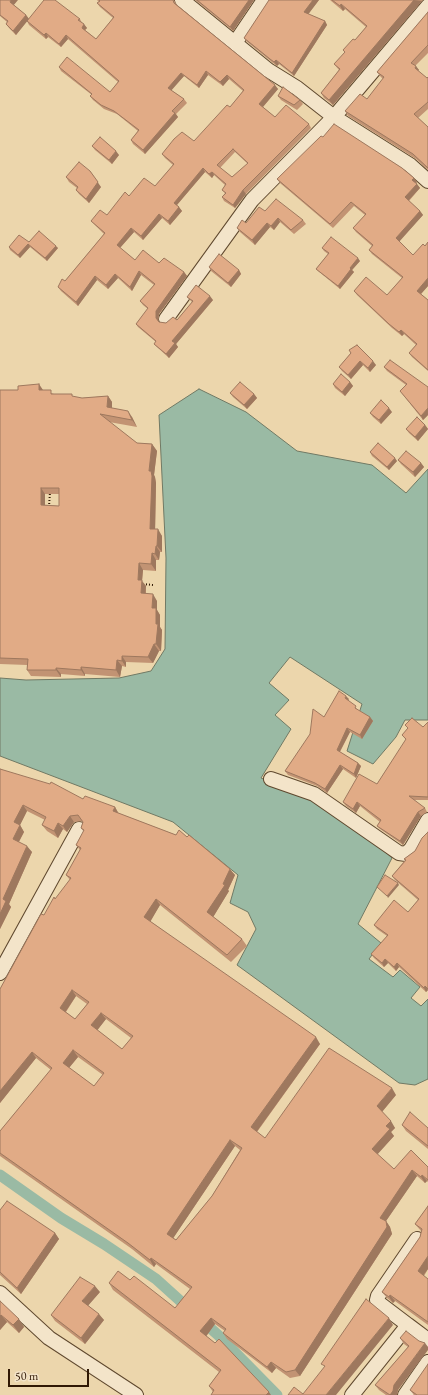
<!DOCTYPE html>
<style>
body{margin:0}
#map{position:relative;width:428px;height:1395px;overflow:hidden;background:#ecd6ac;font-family:"EB Garamond",serif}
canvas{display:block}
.scale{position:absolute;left:8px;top:1369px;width:81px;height:18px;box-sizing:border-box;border:2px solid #301804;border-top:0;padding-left:5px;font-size:12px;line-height:14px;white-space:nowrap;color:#301804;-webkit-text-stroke:3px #f3e4c9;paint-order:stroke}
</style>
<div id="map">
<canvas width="428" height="1395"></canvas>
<div class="scale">50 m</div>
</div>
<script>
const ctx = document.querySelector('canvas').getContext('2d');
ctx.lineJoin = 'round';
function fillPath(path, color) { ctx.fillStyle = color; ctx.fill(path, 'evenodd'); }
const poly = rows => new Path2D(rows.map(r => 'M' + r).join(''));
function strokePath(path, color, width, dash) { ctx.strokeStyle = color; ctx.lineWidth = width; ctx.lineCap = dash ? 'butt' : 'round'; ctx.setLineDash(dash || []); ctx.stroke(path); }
const water = poly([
 [199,389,246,412,297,451,372,465,406,493,428,469,428,720,405,720,396,737,373,764,347,751,362,704,290,657,269,683,289,700,275,715,291,729,261,778,323,804,368,836,392,858,358,924,381,943,369,959,393,977,400,970,420,987,411,998,421,1006,428,999,428,1079,415,1085,399,1083,237,965,256,929,248,912,230,903,238,875,173,822,0,756,0,678,26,680,119,678,151,671,165,649,166,558,159,415,199,389]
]);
const canal = poly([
 [0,1175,61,1218,104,1244,156,1279,218,1335,277,1395]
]);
const path = poly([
 [49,507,50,492],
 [143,584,153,585]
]);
const minor = poly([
 [182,0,268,70,297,88,334,117,410,165,428,181],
 [235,43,264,0],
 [166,319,252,200,334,117,428,6],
 [271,779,314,794,399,853,406,854,411,849,428,820],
 [0,973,79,829],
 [0,1293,49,1338,136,1395],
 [408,1325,428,1340],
 [352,1395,408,1325,379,1303,377,1300,378,1296,417,1239],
 [405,1395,428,1362]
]);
const wall = poly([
 [0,0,14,5,26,15,29,19,80,19,82,23,87,28,85,30,96,39,113,18,100,7,97,3,99,2,97,0,174,0,176,4,278,89,263,107,275,117,309,124,311,128,246,194,235,208,224,201,222,197,225,193,222,190,225,185,214,175,212,178,205,172,177,205,182,211,170,225,162,218,143,240,134,232,120,248,135,260,159,263,184,272,187,276,159,314,158,322,159,322,166,323,177,320,192,302,187,297,213,300,176,344,178,347,169,358,157,347,154,344,156,342,138,327,136,324,148,309,143,305,140,301,154,285,141,275,132,291,118,278,108,289,97,280,78,306,61,291,58,287,65,281,104,234,91,221,107,215,129,196,155,186,173,165,165,158,162,154,194,141,230,107,243,91,229,79,223,86,208,75,199,88,184,76,171,90,184,99,187,103,176,114,178,117,145,154,133,144,131,140,138,131,117,114,104,109,93,100,90,96,92,95,61,71,59,67,110,92,118,82,68,39,61,47,48,37,46,39,29,25,27,21,16,35,9,28,6,24,7,22,0,16],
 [235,152,248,164,232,177,220,168],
 [195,0,254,0,233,31],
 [319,0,308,14,325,21,327,25,294,76,279,64,277,66,273,63,246,41,244,38,269,1],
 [330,0,423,0,422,1,333,105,324,98,321,93,339,70,334,64,345,53,343,50,355,40,366,27,345,9,343,11],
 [428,12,428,53,415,66,419,70,418,71,427,78,428,77,428,109,418,118,428,127,428,170,416,159,348,116,345,111,367,99,383,79,380,76,377,72],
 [278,96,300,100,303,104,297,110,281,100],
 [323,137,417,182,416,183,420,188,409,201,420,211,423,215,399,241,413,255,425,246,428,242,428,286,421,294,428,300,428,371,412,357,409,353,416,345,404,334,402,336,392,328,357,295,354,291,387,295,402,278,372,254,369,250,372,246,356,232,353,228,365,215,354,206,333,228,280,183,277,179],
 [92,146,119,155,112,164,95,150],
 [66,177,101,187,89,203,79,194,76,190,77,188,69,182],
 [265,211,303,220,306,224,294,234,280,222,274,230,270,227,255,245,240,232,237,228,246,223],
 [29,242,58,248,47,261,30,247,20,258,10,250,9,247],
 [322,248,360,261,352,270,354,272,340,289,318,271,316,269,328,254,324,251],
 [209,267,239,270,241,274,231,287,211,271],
 [349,350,376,365,370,372,363,365,351,379,342,371,339,367,351,353],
 [384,367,428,387,428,415,423,420,400,391,406,385,387,371],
 [350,382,353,386,345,396,335,388,333,384],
 [0,390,43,390,54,394,82,398,108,396,112,402,112,408,132,417,137,427,109,422,137,443,152,444,157,451,154,475,155,477,156,483,155,529,162,536,162,552,160,552,159,560,156,560,156,571,143,570,142,581,146,586,146,594,157,601,157,610,160,615,160,627,162,630,161,651,159,651,153,663,126,662,126,667,122,666,120,677,85,674,85,676,61,674,61,677,31,676,27,670,27,665,0,664],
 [45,494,59,494,59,506,45,505],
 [230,393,254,394,257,398,247,409,233,397],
 [392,412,381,424,373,417,370,413],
 [425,425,428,429,418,441,409,433,406,429],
 [370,452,397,461,389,470,372,456],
 [398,460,421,463,424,467,415,477,401,464],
 [349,699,348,700,358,710,370,717,373,721,362,739,350,732,340,752,358,763,361,766,356,778,343,769,327,793,317,786,288,775,285,771,324,717],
 [428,722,428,800,414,800,425,808,427,812,421,816,403,845,380,829,377,826,380,822,360,806,356,813,346,806,343,802,377,784,406,740,402,735,408,728,405,725,423,727],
 [0,769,83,799,115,807,118,813,176,835,187,837,235,875,228,890,229,891,213,917,242,939,247,946,231,962,160,905,150,921,320,1044,257,1132,265,1138,396,1095,382,1112,395,1128,391,1132,394,1136,377,1154,394,1169,428,1167,428,1182,427,1181,425,1183,417,1176,386,1221,390,1227,392,1234,300,1376,290,1378,276,1368,272,1373,227,1339,223,1333,225,1331,215,1324,206,1336,269,1392,213,1392,209,1386,219,1372,113,1290,109,1283,130,1280,175,1308,190,1289,156,1264,154,1267,132,1249,0,1156,0,1131,51,1070,36,1058,0,1103,0,989,44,915,70,880,66,875,80,850,76,845,84,832,81,828,83,822,83,821,74,822,67,832,63,829,58,838,47,831,42,825,45,820,27,811,20,825,24,832,19,842,32,852,9,904,11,907,0,929],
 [76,996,87,1004,75,1019,66,1012],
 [106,1019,131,1038,122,1049,97,1030],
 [78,1057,103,1075,94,1086,69,1068],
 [235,1146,240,1150,212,1196,176,1240,173,1238],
 [428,832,428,990,426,992,399,967,396,971,388,963,384,967,374,958,371,954,387,936,377,929,374,925,408,912,418,900,395,880,392,876,405,860,404,859,415,851],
 [402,1125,428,1128,428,1149,406,1131],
 [428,1206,428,1269,424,1276,428,1279,428,1325,395,1301,393,1303,387,1298,382,1292,420,1237,421,1231,415,1224],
 [0,1210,55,1233,59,1239,21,1294,0,1275],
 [100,1292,88,1305,104,1320,85,1344,55,1321,51,1315],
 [0,1301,24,1327,19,1333,7,1322,0,1330],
 [400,1338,419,1341,398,1390,397,1395,386,1395,379,1390,375,1385,408,1347,404,1344],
 [410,1390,428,1395,414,1395]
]);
const shadedWall = poly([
 [11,0,18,0,13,6,10,2],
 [249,0,254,0,233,31,230,27],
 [313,0,319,0,307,16,304,12],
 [414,0,422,1,333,105,329,100],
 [341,4,345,9,343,11,340,6],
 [26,15,29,19,16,35,13,31],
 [325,21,327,25,294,76,292,73],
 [84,24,87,28,84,31,82,28],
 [46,33,48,37,46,39,44,35],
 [66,35,68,39,61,47,59,44],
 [276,60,279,64,277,66,274,62],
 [416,66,419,70,417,72,415,68],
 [206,71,208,75,199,88,197,85],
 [181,73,184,76,170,92,168,88],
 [227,75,229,79,223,86,220,82],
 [275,85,278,89,262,108,259,104],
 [175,113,178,117,145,154,143,150],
 [116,151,119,155,112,164,109,160],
 [203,168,205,172,176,206,174,203],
 [90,171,101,187,89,203,86,199],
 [212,172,214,175,212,178,209,174],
 [414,178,417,182,415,184,412,180],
 [417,184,420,188,408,201,405,197],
 [243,190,246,194,235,208,233,205],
 [179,207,182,211,170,225,168,221],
 [420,211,423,215,399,242,396,238],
 [159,214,162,218,143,240,141,236],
 [278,218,280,222,274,230,271,226],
 [267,223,270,227,255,245,252,240],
 [131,228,134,232,119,249,117,245],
 [28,244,30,247,20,258,18,255],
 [56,246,58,248,47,261,45,258],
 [358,258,360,261,352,270,354,272,340,289,338,286,350,268],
 [239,270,241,274,231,287,228,283],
 [139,271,141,275,132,291,130,287],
 [184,272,187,276,159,314,158,322,156,318,156,311],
 [115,274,118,278,108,289,106,285],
 [95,276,97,280,78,306,76,302],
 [428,278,428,286,420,295,417,291],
 [210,296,213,300,176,344,178,347,169,358,166,354,172,341],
 [401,330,404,334,402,336,399,332],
 [360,361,363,365,351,379,348,375],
 [373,361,376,365,370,372,368,368],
 [350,382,353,386,345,396,342,392],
 [39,384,43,390,39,390],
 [254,394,257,398,247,409,244,405],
 [108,396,112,402,112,414,107,407],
 [389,408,392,412,381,424,379,420],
 [428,408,428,415,423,420,421,416],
 [128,411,132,417,137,427,132,420],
 [425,425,428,429,418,441,415,437],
 [152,444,157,451,154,475,155,477,156,483,155,535,150,529,149,471],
 [395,458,397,461,389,470,387,467],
 [421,463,424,467,415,477,413,472],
 [41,488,45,494,45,511,41,505],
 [158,529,162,536,162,552,157,546],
 [156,546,160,552,159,560,155,554],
 [152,553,156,560,156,571,151,564],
 [139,563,143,570,142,581,146,586,145,599,141,593,138,580],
 [153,594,157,601,157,610,160,615,160,627,162,630,161,651,156,644,156,624,152,608],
 [154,644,159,651,153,663,148,657],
 [122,656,126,662,126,667,122,661],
 [117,660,122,666,120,677,116,670],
 [81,667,85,674,85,676,81,670],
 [56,668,61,674,61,677,56,670],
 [346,696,349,699,347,702,345,698],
 [370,717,373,721,362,739,360,735],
 [347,728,350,732,339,753,337,750],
 [358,763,361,766,356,778,354,774],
 [340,765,343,769,327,793,325,789],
 [357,802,360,806,356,813,353,809],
 [23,805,27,811,20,825,24,832,17,845,13,839,14,822],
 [115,807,119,814,113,811],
 [418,812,421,816,403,845,400,841],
 [70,816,74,822,67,832,63,826],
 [58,823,63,829,58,838,54,831],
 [27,846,32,852,9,904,11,907,0,929,0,914,3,899],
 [230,869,235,875,228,890,229,891,212,919,207,912,223,884],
 [398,883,399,885,388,898,387,896],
 [156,899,160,905,149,924,144,917],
 [385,959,388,963,384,967,382,963],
 [397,963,399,967,396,971,394,967],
 [425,986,428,990,426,992,424,988],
 [72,990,76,996,64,1014,60,1008],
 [101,1013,106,1019,96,1032,91,1025],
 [316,1037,320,1044,255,1134,251,1127],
 [73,1050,78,1057,68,1069,63,1063],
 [32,1052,36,1058,0,1103,0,1091],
 [392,1088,396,1095,381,1113,377,1106],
 [391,1121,395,1128,391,1132,394,1136,376,1156,372,1149,386,1126],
 [230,1140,235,1146,172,1240,167,1234],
 [412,1170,417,1176,386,1221,390,1227,392,1234,300,1376,295,1370,380,1218],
 [422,1175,427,1181,425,1183,421,1177],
 [55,1233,59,1239,21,1294,17,1288],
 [428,1256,428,1269,422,1277,418,1271],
 [151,1258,156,1264,154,1267,150,1260],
 [95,1286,100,1292,87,1307,82,1301],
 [390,1295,395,1301,393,1303,389,1297],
 [99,1314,104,1320,85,1344,81,1338],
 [1,1315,7,1322,0,1330,0,1316],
 [211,1318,215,1324,205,1338,200,1331],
 [389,1318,393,1325,336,1395,326,1395],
 [19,1319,24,1327,19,1333,13,1325],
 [425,1343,428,1347,428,1350,398,1390,397,1395,390,1395,394,1385],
 [271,1362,276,1368,272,1373,267,1367],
 [269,1392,271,1395,266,1395]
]);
const building = poly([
 [0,0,11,0,10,2,26,15,13,31,6,24,8,21,0,15,0,0],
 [44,0,55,0,80,19,78,20,84,24,82,28,96,39,114,17,97,3,100,1,99,0,173,0,174,3,275,85,259,104,275,117,286,105,309,124,243,190,233,205,222,197,226,193,222,190,226,184,212,172,209,174,203,168,174,203,179,207,168,221,159,214,141,236,131,228,117,245,135,260,143,250,159,263,164,258,184,272,156,311,156,318,159,322,166,323,173,317,177,320,193,301,187,297,196,285,210,296,172,341,175,343,166,354,154,344,156,341,136,324,148,308,140,301,155,284,139,271,130,287,115,274,106,285,95,276,76,302,58,287,62,279,65,281,105,233,91,221,100,210,107,215,125,192,129,196,144,178,155,186,174,164,162,154,174,139,182,132,194,141,227,105,230,107,244,90,227,75,220,82,206,71,197,85,181,73,168,88,184,99,172,111,175,113,143,150,131,140,139,130,114,111,101,105,90,96,92,94,59,67,67,57,110,92,119,81,66,35,59,44,46,33,44,35,27,21,44,0],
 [233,149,248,163,232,177,217,165,233,149],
 [197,0,249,0,230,27,197,0],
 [269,0,313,0,304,12,325,21,292,73,276,60,274,62,270,59,244,38,269,0],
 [332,0,414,0,329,100,321,93,340,69,334,64,345,52,343,50,353,39,355,40,367,26,341,4,340,6,332,0],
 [428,12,428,45,411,63,416,66,415,68,427,78,428,77,428,102,414,114,428,127,428,168,413,154,345,111,360,94,367,99,384,77,377,72,428,12],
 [283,87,300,100,294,105,278,96,283,87],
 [334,124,402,168,414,178,412,180,417,184,405,197,420,211,396,238,413,255,423,244,425,246,428,242,428,278,417,291,428,300,428,370,409,353,417,344,401,330,399,332,389,324,354,291,366,277,387,295,403,277,369,250,373,245,353,228,366,214,351,202,330,224,277,179,321,136,323,137,334,124],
 [100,137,116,151,109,160,92,146,100,137],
 [79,162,90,171,98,182,86,199,76,190,78,187,66,177,79,162],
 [276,199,303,220,291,230,278,218,271,226,267,223,252,240,237,228,242,220,246,223,259,207,265,211,276,199],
 [39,231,56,246,45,258,28,244,18,255,9,247,19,235,29,242,39,231],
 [331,237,358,258,350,268,351,269,338,286,316,269,329,253,322,248,331,237],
 [219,254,239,270,228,283,209,267,219,254],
 [357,345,373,361,368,368,360,361,348,375,339,367,351,353,349,350,357,345],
 [390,360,428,387,428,408,421,416,400,391,407,384,384,367,390,360],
 [341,374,350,382,342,392,333,384,341,374],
 [240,382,254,394,244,405,230,393,240,382],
 [39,384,39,390,51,390,51,394,72,394,72,396,82,398,108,396,107,407,128,411,132,420,100,414,137,443,152,444,149,471,151,471,152,476,150,529,158,529,157,546,156,546,155,554,152,553,151,564,139,563,138,580,142,580,141,593,153,594,152,608,156,608,156,624,158,624,156,644,154,644,148,657,122,656,122,661,117,660,116,670,81,667,81,670,56,668,56,670,27,670,28,659,0,658,0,390,18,390,18,386,39,384],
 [41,488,59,488,59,506,41,505,41,488],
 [381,400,389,408,379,420,370,413,381,400],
 [417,417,425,425,415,437,406,429,417,417],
 [378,443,395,458,387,467,370,452,378,443],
 [406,451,421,463,413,472,398,460,406,451],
 [339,691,346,696,345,698,356,706,355,708,370,717,360,735,347,728,337,750,358,763,354,774,340,765,325,789,315,783,285,771,310,734,313,709,324,717,339,691],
 [412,718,423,727,428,722,428,797,409,796,425,808,418,812,400,841,377,826,381,820,357,802,353,809,343,802,359,774,377,784,406,739,402,735,408,728,405,725,412,718],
 [0,769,50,784,51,782,83,799,85,796,115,807,113,811,176,835,179,830,187,837,189,835,230,869,223,884,225,885,207,912,242,939,227,955,156,899,144,917,316,1037,251,1127,265,1138,329,1048,392,1088,377,1106,391,1121,386,1126,390,1129,372,1149,394,1169,411,1150,428,1167,428,1180,422,1175,421,1177,412,1170,380,1218,386,1221,387,1227,295,1370,286,1372,271,1362,267,1367,223,1333,226,1329,211,1318,200,1331,215,1343,219,1339,269,1392,266,1395,211,1395,214,1390,209,1386,221,1370,109,1283,118,1271,130,1280,134,1276,175,1308,192,1287,151,1258,150,1260,128,1243,0,1153,0,1131,52,1068,32,1052,0,1091,0,989,41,914,44,915,54,897,55,899,71,878,66,875,81,848,76,845,84,830,81,828,83,822,78,815,70,816,63,826,58,823,54,831,42,825,46,817,23,805,14,822,20,825,13,839,27,846,3,899,6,901,0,914,0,769],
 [72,990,89,1002,75,1019,60,1008,72,990],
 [101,1013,133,1036,122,1049,91,1025,101,1013],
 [73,1050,104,1073,94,1086,63,1063,73,1050],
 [230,1140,242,1148,212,1196,176,1240,167,1234,230,1140],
 [428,832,428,989,425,986,424,988,397,963,394,967,385,959,382,963,371,954,388,935,374,925,394,900,408,912,419,899,392,876,406,860,404,859,415,851,422,838,428,832],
 [385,875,398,883,387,896,377,887,385,875],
 [410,1112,428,1128,428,1146,402,1125,410,1112],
 [7,1201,55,1233,17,1288,0,1272,0,1210,7,1201],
 [428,1206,428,1256,418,1271,428,1279,428,1322,390,1295,389,1297,382,1292,420,1237,422,1229,415,1224,428,1206],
 [80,1277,95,1286,82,1301,99,1314,81,1338,51,1315,80,1277],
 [366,1299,389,1318,326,1395,288,1395,294,1387,303,1394,325,1366,321,1364,366,1299],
 [0,1301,19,1319,13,1325,1,1315,0,1316,0,1301],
 [406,1331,419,1341,425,1343,394,1385,393,1391,390,1395,375,1385,409,1346,400,1338,406,1331],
 [428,1364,428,1395,417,1395,410,1390,428,1364]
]);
fillPath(water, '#9abaa4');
strokePath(water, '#707964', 1);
strokePath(canal, '#9abaa4', 11);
strokePath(minor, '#5f482e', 16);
strokePath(path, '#301804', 2, [1, 2]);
strokePath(minor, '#f3e4c9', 14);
fillPath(wall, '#c29373');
fillPath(shadedWall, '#9e785e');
fillPath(building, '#e1ab86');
strokePath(building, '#9e785e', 1);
</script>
